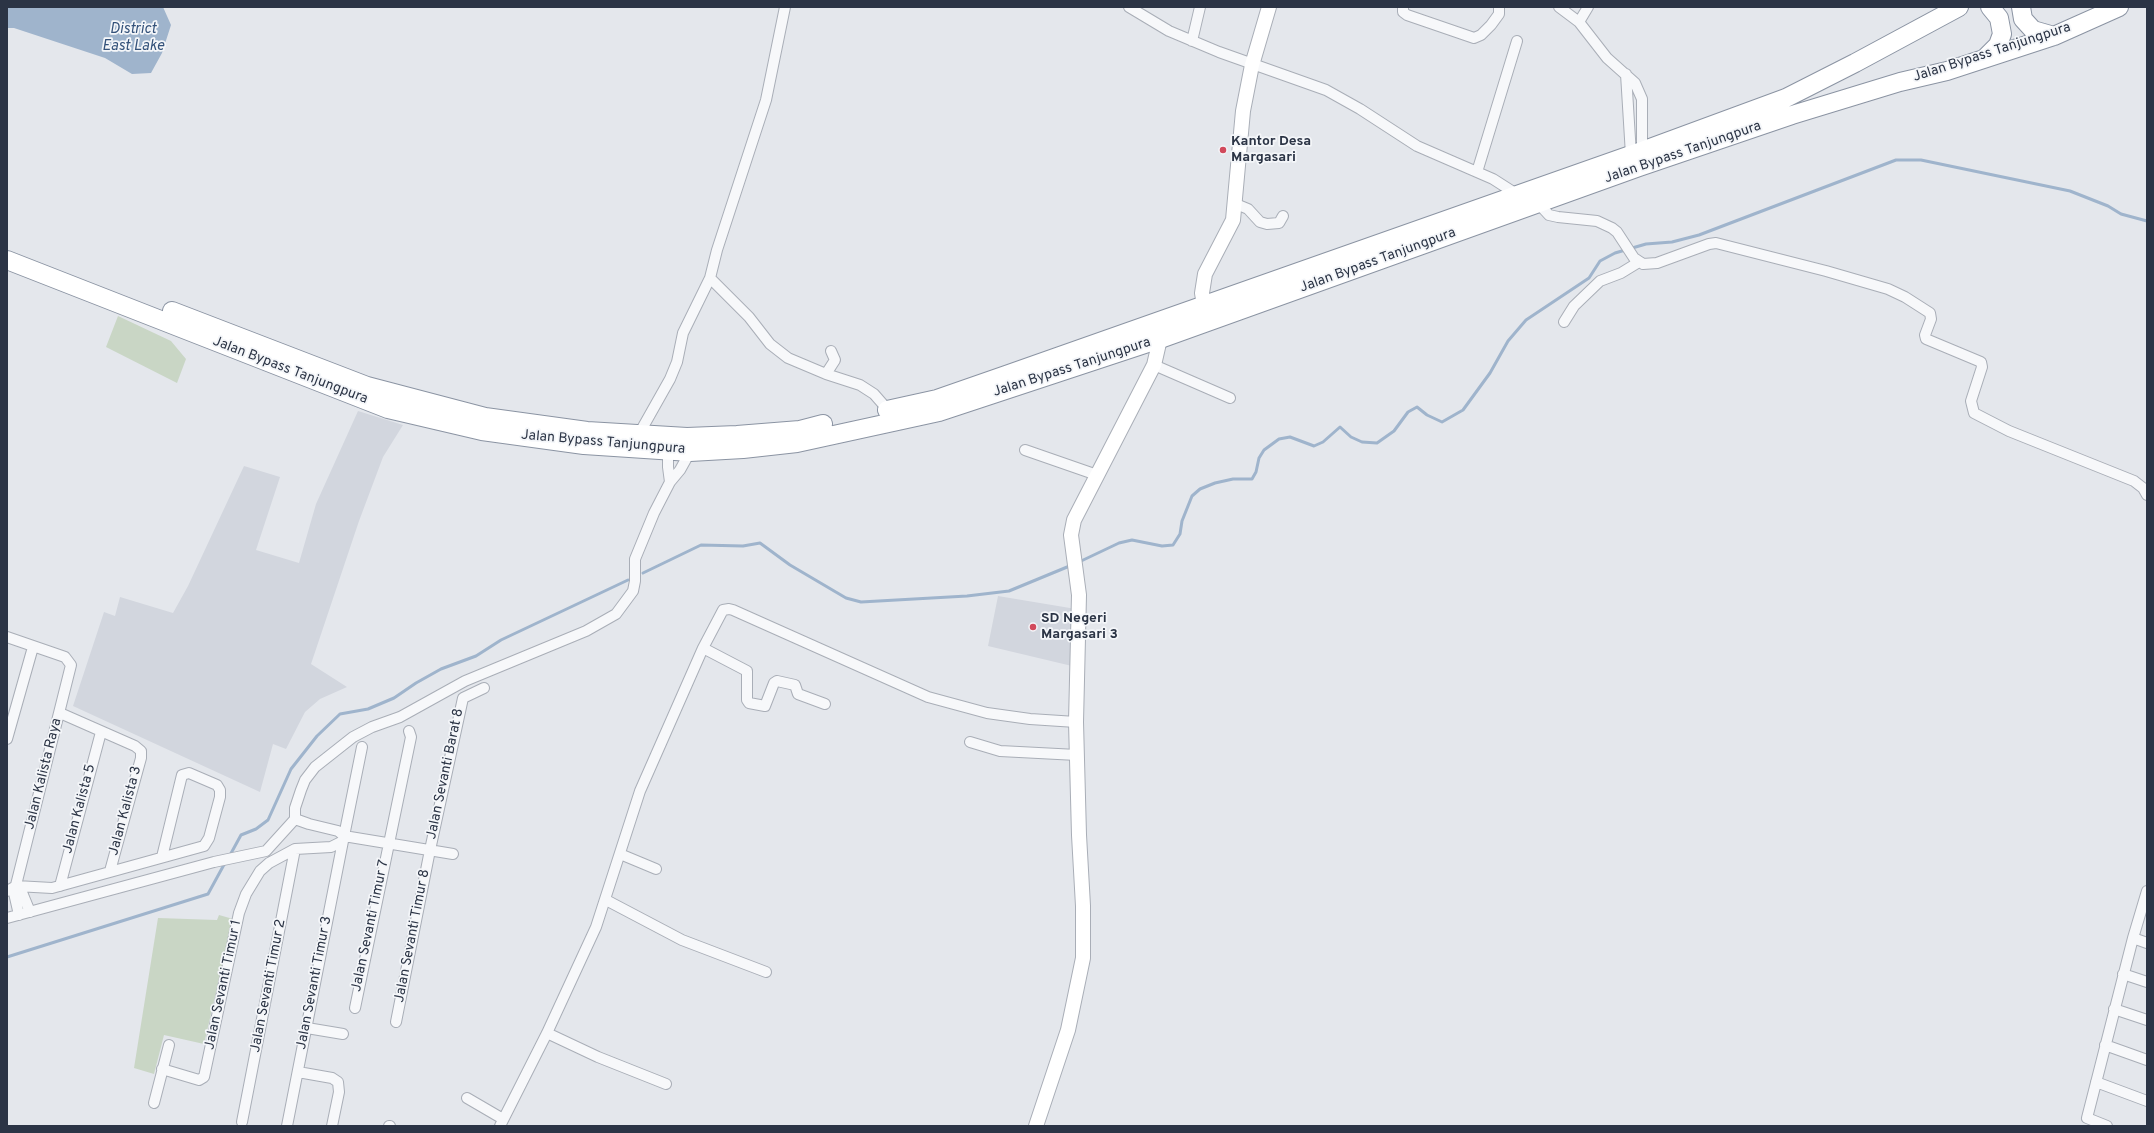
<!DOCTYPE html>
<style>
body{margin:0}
#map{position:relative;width:2154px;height:1133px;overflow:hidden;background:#e4e7ec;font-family:Overpass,sans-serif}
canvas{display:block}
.frame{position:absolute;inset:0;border:8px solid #2b3445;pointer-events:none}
</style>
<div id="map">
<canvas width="2154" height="1133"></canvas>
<div class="frame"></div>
</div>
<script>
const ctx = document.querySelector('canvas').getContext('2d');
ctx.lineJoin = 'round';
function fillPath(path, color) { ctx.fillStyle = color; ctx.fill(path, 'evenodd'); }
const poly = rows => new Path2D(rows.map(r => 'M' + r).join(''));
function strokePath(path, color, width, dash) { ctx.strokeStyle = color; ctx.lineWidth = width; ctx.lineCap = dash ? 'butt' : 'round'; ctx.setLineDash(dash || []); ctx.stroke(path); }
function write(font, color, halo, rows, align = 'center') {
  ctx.font = font + ' Overpass,sans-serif'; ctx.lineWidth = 3.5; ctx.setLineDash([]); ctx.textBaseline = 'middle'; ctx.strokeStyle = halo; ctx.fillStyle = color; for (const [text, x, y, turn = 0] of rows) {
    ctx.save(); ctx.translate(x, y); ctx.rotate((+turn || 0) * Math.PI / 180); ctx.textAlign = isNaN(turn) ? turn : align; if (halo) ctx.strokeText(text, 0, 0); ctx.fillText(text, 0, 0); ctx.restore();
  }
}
const built = poly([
 [358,411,403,425,383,457,359,521,311,664,347,687,320,699,305,712,286,749,273,744,260,792,73,706,104,612,115,616,120,597,173,613,188,586,244,466,280,477,256,550,299,563,316,504],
 [998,596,1076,609,1072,666,988,646]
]);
const green = poly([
 [118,316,171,341,186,359,177,383,106,347],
 [219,915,233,919,204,1044,164,1035,154,1074,134,1068,158,918,217,920]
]);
const water = poly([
 [7,7,163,7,171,25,162,53,151,73,132,74,105,58,14,28,7,28]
]);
const stream = poly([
 [1079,562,1119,543,1132,540,1162,546,1173,545,1180,534,1182,521,1192,496,1200,489,1215,483,1233,479,1252,479,1256,472,1259,458,1264,450,1279,439,1290,437,1314,446,1323,442,1340,427,1351,437,1362,442,1377,443,1394,431,1408,412,1417,407,1427,415,1442,422,1463,410,1490,373,1508,341,1526,320,1589,278,1600,261,1615,253,1646,244,1672,242,1699,235,1896,160,1921,160,2070,191,2108,206,2121,214,2147,221],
 [643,573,701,545,743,546,760,543,790,565,846,598,861,602,967,596,1009,591,1072,565],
 [229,857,241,835,256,829,268,820,291,769,317,736,340,714,368,709,394,698,416,683,441,669,476,656,501,640,628,580],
 [7,957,208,894,226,861]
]);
const street = poly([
 [1129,7,1169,31,1219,52,1326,90,1360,109,1417,146,1493,179,1518,195],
 [1403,7,1403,12,1407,15,1474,38,1481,35,1491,25,1499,14,1499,7],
 [1559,7,1579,22,1607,58,1635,83,1642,99,1642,151],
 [1579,22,1588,7],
 [1192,41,1200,7],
 [1626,74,1631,155],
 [1477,172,1517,41],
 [1538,203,1549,215,1558,217,1597,221,1612,228,1617,232,1634,258,1643,264,1657,263,1709,244,1716,243,1826,271,1888,289,1905,297,1930,313,1931,319,1925,335,1926,339,1981,362,1982,367,1971,401,1974,413,2009,431,2134,481,2143,488,2147,495],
 [1236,204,1248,209,1260,222,1267,224,1279,223,1283,216],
 [710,278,749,317,770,344,788,358,826,374,860,385,874,394,888,410],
 [1564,322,1574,306,1600,281,1621,273,1639,262],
 [1154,365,1230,398],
 [826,374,835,360,831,351],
 [639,434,670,379,677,362,683,333,710,278,717,250,766,100,785,7],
 [668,450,668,467,670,482],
 [1025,450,1097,475],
 [7,637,65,657,71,665,14,893,19,915],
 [703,648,747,671,747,700,749,703,765,706,774,683,777,681,795,685,798,694,825,704],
 [60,713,135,746,141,751,141,758,110,871],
 [7,739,33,647],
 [970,742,1000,751,1077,755],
 [362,747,344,836,453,854],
 [620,854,656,869],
 [16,886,21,890,30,912],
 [60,886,101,732],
 [7,891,16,886,52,888,204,846,209,838,220,797,220,790,217,785,189,773,182,775,162,857],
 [606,900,682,940,766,972],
 [7,918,214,862,266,851,295,819],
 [2133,938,2147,943],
 [2123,974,2147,982],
 [355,1008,411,737,409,731],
 [2114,1009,2147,1020],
 [396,1022,430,850,463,698,484,688],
 [307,1028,343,1034],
 [547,1033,598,1057,666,1084],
 [2105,1045,2147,1060],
 [162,1069,199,1080,204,1077,239,913,246,894,260,871,269,863,295,849,331,847,343,841,344,836,338,831,309,824,295,819,295,808,301,790,305,780,315,767,353,737,372,727,400,717,465,681,586,631,616,614,633,591,635,581,635,559,654,513,670,482,680,470,690,452],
 [298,1072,332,1078,338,1082,339,1092,332,1126],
 [2096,1082,2147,1101],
 [467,1098,503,1119],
 [154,1103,169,1045],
 [242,1122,295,849],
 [287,1126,343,841],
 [389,1126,390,1126],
 [500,1126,547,1033,596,927,640,791,703,648,723,610,729,609,733,610,928,697,987,713,1030,719,1076,722],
 [2107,1126,2087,1118,2133,938,2147,891]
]);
const secondary = poly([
 [1204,305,1202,293,1205,274,1233,220,1243,111,1252,65,1269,7],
 [1036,1126,1068,1030,1083,958,1083,906,1079,835,1076,722,1079,595,1071,535,1074,520,1154,365,1160,339]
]);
const highway = poly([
 [2021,7,2023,19,2033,30,2054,36],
 [1985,58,1998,45,2002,34,1999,18,1990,7],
 [7,260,388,409,482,431,584,445,690,452,743,449,797,443,939,412,1160,339,1639,167,1792,115,1900,82,1947,71,2054,36,2119,7],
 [172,311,367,386,485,417,587,431,687,437,737,435,800,430,823,424],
 [887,410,937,399,1006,375,1642,151,1786,98,1855,63,1959,7]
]);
const markers = [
 [1223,150,4,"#d1495b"],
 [1033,627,4,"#d1495b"]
];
const streetNames = [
 ["Jalan Bypass Tanjungpura",1992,53,-18],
 ["Jalan Bypass Tanjungpura",1683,153,-19],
 ["Jalan Bypass Tanjungpura",1378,261,-20],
 ["Jalan Bypass Tanjungpura",1072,368,-18],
 ["Jalan Bypass Tanjungpura",290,371,21],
 ["Jalan Bypass Tanjungpura",603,443,5],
 ["Jalan Kalista Raya",44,774,-76],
 ["Jalan Sevanti Barat 8",446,774,-78],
 ["Jalan Kalista 5",80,809,-75],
 ["Jalan Kalista 3",126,811,-75],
 ["Jalan Sevanti Timur 7",371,926,-78],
 ["Jalan Sevanti Timur 8",413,936,-79],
 ["Jalan Sevanti Timur 3",315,983,-79],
 ["Jalan Sevanti Timur 1",224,985,-78],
 ["Jalan Sevanti Timur 2",269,986,-79]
];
const poiNames = [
 ["Kantor Desa",1231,142],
 ["Margasari",1231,158],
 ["SD Negeri",1041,619],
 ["Margasari 3",1041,635]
];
const waterNames = [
 ["District",133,30],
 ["East Lake",133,47]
];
fillPath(built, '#d2d6de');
fillPath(green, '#c9d6c5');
fillPath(water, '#9fb4cc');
strokePath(stream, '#9fb4cc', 3);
strokePath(street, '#a9aeb7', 12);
strokePath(secondary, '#a9aeb7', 16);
strokePath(highway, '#8b94a3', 20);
strokePath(street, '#f7f8fa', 10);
strokePath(secondary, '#fff', 14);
strokePath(highway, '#fff', 18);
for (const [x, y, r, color] of markers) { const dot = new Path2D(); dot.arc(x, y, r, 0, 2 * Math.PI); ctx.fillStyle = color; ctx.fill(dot); strokePath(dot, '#f4f6f9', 1.5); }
write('14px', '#2b3445', '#f4f6f9', streetNames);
write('bold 14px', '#2b3445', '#f4f6f9', poiNames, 'left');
write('italic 15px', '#34527a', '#f4f6f9', waterNames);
</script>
